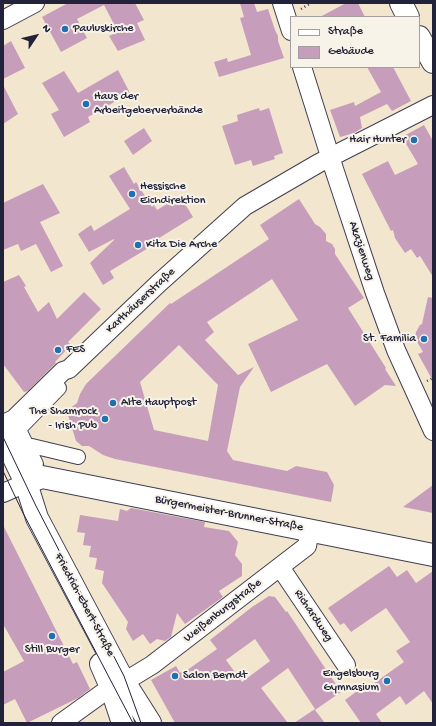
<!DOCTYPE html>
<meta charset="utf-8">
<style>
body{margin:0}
#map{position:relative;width:436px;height:726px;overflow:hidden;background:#f3e6ce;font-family:"Gochi Hand",sans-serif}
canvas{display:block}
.frame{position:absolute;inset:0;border:4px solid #22223b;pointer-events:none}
.legend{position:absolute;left:290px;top:16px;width:130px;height:52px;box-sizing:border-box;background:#f7f3e8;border:1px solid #a29fa3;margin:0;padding:5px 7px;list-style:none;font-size:12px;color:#22223b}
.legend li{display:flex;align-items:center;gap:8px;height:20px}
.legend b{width:20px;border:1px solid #a29fa3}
.north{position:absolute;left:16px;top:16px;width:40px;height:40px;-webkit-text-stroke:3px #f7f3e8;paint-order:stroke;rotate:55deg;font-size:11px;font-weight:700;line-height:16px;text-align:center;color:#22223b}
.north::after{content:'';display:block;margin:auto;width:14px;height:18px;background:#22223b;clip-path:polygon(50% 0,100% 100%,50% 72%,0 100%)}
</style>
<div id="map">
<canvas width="436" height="726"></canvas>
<div class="frame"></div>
<ul class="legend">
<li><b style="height:5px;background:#fff"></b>Straße</li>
<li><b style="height:11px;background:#c69ebb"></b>Gebäude</li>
</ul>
<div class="north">N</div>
</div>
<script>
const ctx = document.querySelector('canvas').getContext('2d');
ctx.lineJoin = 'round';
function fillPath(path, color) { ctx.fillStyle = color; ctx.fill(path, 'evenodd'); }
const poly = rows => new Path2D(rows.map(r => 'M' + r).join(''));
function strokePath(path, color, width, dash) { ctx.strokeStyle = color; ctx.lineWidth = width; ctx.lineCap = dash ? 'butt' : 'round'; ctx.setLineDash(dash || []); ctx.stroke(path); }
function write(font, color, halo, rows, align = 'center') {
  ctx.font = font + ' "Gochi Hand",sans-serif'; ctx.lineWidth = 4; ctx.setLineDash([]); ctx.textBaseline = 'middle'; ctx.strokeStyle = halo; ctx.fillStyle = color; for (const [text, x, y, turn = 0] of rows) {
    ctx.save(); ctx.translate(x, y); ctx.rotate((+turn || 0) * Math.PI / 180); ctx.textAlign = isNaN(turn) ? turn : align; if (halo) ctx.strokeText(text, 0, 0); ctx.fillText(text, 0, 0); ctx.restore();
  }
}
const building = poly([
 [68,3,135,3,144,20,137,23,145,40,118,51,109,36,118,32,104,5,77,19,87,38,61,52,42,17],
 [240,3,254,3,257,12,268,9,275,30,278,36,278,41,284,58,219,77,214,62,227,58,228,62,251,55,240,18,244,17],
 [346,3,358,3,365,17,320,17],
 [11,41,25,68,3,79,3,46],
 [367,67,393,67,411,101,392,111,387,104,360,117,362,128,354,133,340,137,330,110,354,102,355,106,381,92],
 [118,70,130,93,88,117,90,122,64,137,51,114,59,110,42,83,64,71,78,93],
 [3,85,18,114,3,124],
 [259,108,260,111,269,108,283,153,274,156,275,159,253,166,251,160,235,165,222,126,238,121,237,115],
 [424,125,433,141,433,277,420,256,417,258,411,249,405,253,395,238,393,230,391,231,362,174,388,161,395,175,418,164,402,137],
 [144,128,152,141,133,155,124,141],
 [124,167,134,184,136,182,152,207,154,205,157,210,180,196,193,217,151,243,150,247,110,271,114,278,103,285,90,263,114,240,114,239,89,252,78,234,91,225,94,231,130,209,109,176],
 [43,184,60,213,40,222,63,266,51,272,36,244,21,251,18,244,3,250,3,203],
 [299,199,315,224,320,227,326,234,326,241,332,244,335,249,335,254,364,298,348,308,386,368,385,369,396,386,385,385,355,406,327,364,271,392,248,344,298,320,272,279,207,322,214,332,205,340,238,375,254,367,240,387,227,451,233,460,287,471,296,466,327,472,334,485,331,502,115,459,103,455,89,446,82,446,76,441,68,415,69,409,77,403,80,394,86,384,170,303,171,304,269,239,260,225],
 [179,345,218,385,208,441,154,430,140,382],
 [19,275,26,286,24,287,38,312,49,302,57,319,84,292,101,309,68,342,71,345,55,362,56,363,28,391,24,392,3,364,3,282],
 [428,297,433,298,433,381,418,354,423,352,415,338,416,332,420,325,422,324],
 [433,485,433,513,403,507],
 [131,508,205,522,204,527,229,531,238,542,235,555,242,564,242,576,219,591,223,597,185,624,177,613,171,637,165,641,157,639,150,644,143,634,133,641,126,629,128,622,102,583,104,571,95,569,97,558,89,557,91,546,83,545,85,533,77,532,80,515,118,521,120,509,127,511],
 [3,525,73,664,77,662,90,689,78,698,27,723,15,699,3,705,3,672,24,661,3,624],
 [389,566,397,577,407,570,416,583,433,571,433,704,424,691,406,705,400,696,376,714,382,723,361,723,345,700,368,683,370,686,404,662,396,651,410,642,386,608,351,632,344,623,340,625,328,608],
 [269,596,275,597,286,612,287,611,341,692,315,710,325,723,294,723,315,709,288,668,261,688,288,723,175,723,151,680,176,666,180,673,182,671,183,673,217,649,210,640,252,607],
 [255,639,270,661,242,682,226,660]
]);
const path = poly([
 [301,9,311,3],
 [427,381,433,378]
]);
const pedestrian = poly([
 [17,426,28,448,32,446,78,457],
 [19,429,59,388],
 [20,452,28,448,36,464]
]);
const minor = poly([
 [282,3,291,31],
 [3,20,35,3],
 [302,67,334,169,375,293,396,350,433,431],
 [3,424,14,419,63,371,69,369,159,283,245,206,319,163,433,105],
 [3,493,26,483],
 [280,567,346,665],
 [124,682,152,665,307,546,310,530],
 [61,723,111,687]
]);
const tertiary = poly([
 [26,483,42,477,433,555]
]);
const secondary = poly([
 [401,3,408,17],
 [419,37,433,62],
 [3,435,26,483,37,518,124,682,150,723],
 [101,664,111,687,123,723]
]);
const tram = poly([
 [3,437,36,506,124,676,141,723],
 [3,471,23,513,133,723]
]);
const markers = [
 [65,29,4,"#1f6fb2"],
 [86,104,4,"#1f6fb2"],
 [414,140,4,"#1f6fb2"],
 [132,194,4,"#1f6fb2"],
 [138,245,4,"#1f6fb2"],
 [424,339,4,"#1f6fb2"],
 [58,350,4,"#1f6fb2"],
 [113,403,4,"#1f6fb2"],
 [105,419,4,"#1f6fb2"],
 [52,636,4,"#1f6fb2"],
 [175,676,4,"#1f6fb2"],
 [387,681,4,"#1f6fb2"]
];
const poiNames = [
 ["Pauluskirche",73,29],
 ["Haus der",94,97],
 ["Arbeitgeberverbände",94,111],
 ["Hair Hunter",406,140,"right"],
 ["Hessische",140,187],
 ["Eichdirektion",140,201],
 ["Kita Die Arche",146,245],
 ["St. Familia",416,339,"right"],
 ["FES",66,350],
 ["Alte Hauptpost",121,403],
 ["The Shamrock",97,412,"right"],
 ["- Irish Pub",97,426,"right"],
 ["Still Burger",52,650,"center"],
 ["Engelsburg",379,674,"right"],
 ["Gymnasium",379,688,"right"],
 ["Salon Berndt",183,676]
];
const streetNames = [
 ["Akazienweg",361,251,72],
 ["Karthäuserstraße",141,301,-43],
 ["Bürgermeister-Brunner-Straße",229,514,11],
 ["Friedrich-Ebert-Straße",84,605,62],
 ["Weißenburgstraße",223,611,-38],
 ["Richardweg",313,616,56]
];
fillPath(building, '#c69ebb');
strokePath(pedestrian, '#413f51', 16);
strokePath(minor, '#413f51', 20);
strokePath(tertiary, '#413f51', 24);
strokePath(secondary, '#413f51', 24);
strokePath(path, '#413f51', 2.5, [1, 3]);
strokePath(pedestrian, '#fff', 14);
strokePath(minor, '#fff', 18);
strokePath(tertiary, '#fff', 22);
strokePath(secondary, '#fff', 22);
strokePath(tram, '#22223b', 1);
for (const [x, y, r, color] of markers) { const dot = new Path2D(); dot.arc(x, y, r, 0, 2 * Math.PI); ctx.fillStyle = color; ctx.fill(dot); strokePath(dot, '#f7f3e8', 1.5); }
write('12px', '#22223b', '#f7f3e8', poiNames, 'left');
write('12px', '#22223b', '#f7f3e8', streetNames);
</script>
